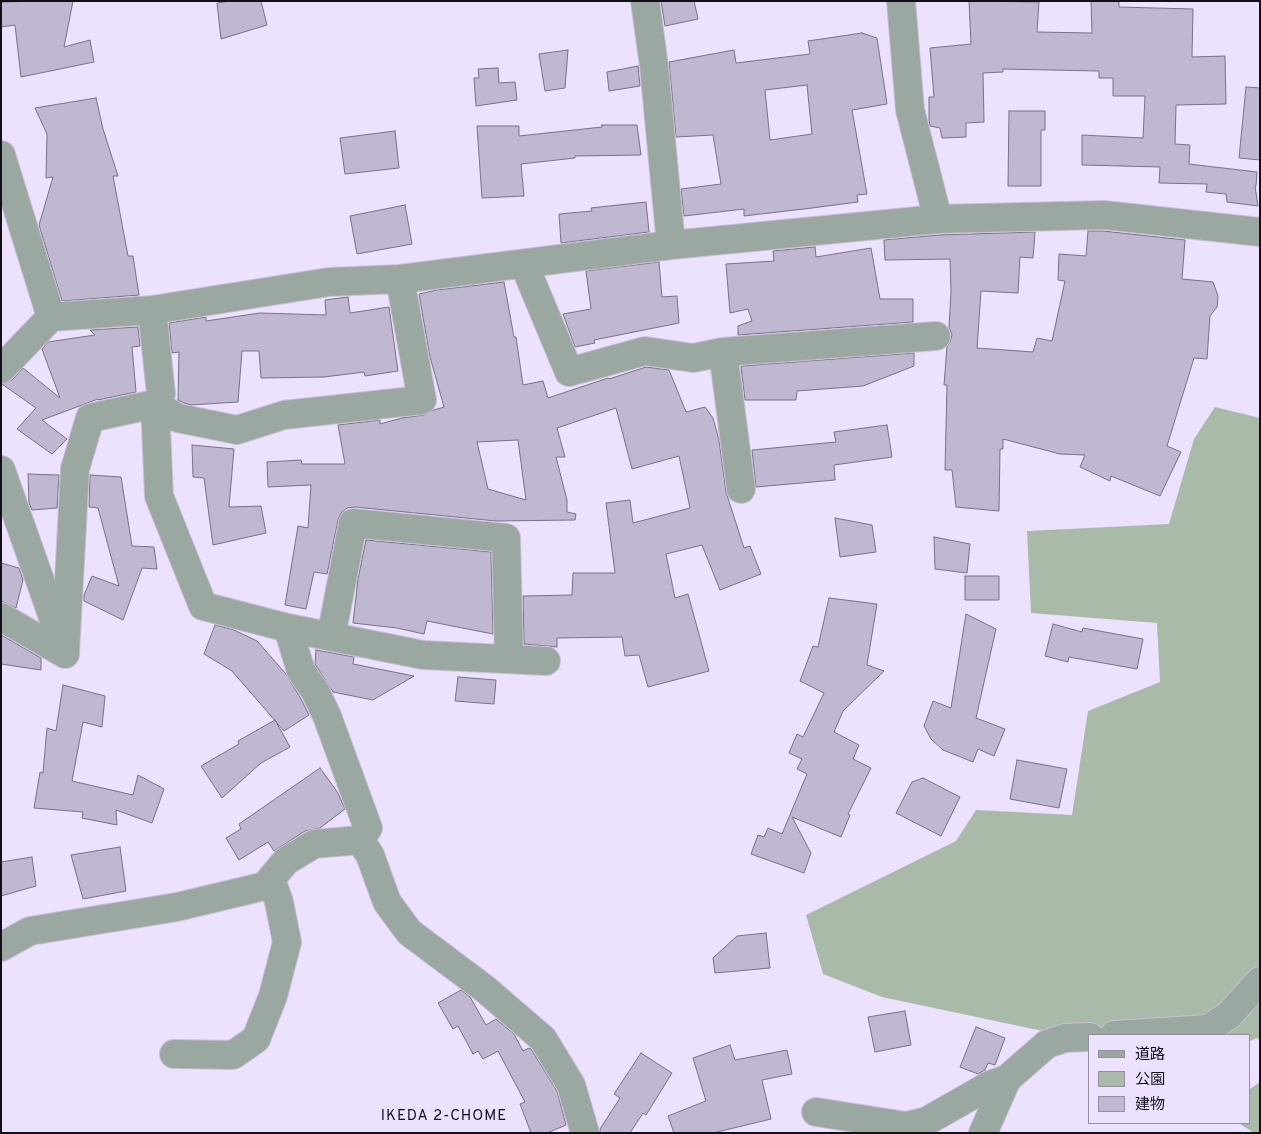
<!DOCTYPE html>
<meta charset="utf-8">
<style>
body{margin:0}
#map{position:relative;width:1261px;height:1134px;overflow:hidden;background:#ece2fd;font-family:Overpass,"Noto Sans JP",sans-serif}
canvas{display:block}
.frame{position:absolute;inset:0;border:2px solid #130f18;pointer-events:none}
.legend{position:absolute;left:1088px;top:1034px;width:162px;height:90px;box-sizing:border-box;background:#ece2fd;border:1px solid #958ea1;margin:0;padding:6px 9px;list-style:none;font-size:15px;color:#130f18}
.legend li{display:flex;align-items:center;gap:10px;height:25px}
.legend b{width:25px;border:1px solid #958ea1}
</style>
<div id="map">
<canvas width="1261" height="1134"></canvas>
<div class="frame"></div>
<ul class="legend">
<li><b style="height:6px;background:#9ba7a1"></b>道路</li>
<li><b style="height:14px;background:#a9baa9"></b>公園</li>
<li><b style="height:14px;background:#c0b7d0"></b>建物</li>
</ul>
</div>
<script>
const ctx = document.querySelector('canvas').getContext('2d');
ctx.lineJoin = 'round';
function fillPath(path, color) { ctx.fillStyle = color; ctx.fill(path, 'evenodd'); }
const poly = rows => new Path2D(rows.map(r => 'M' + r).join(''));
function strokePath(path, color, width, dash) { ctx.strokeStyle = color; ctx.lineWidth = width; ctx.lineCap = dash ? 'butt' : 'round'; ctx.setLineDash(dash || []); ctx.stroke(path); }
function write(font, color, halo, rows, align = 'center') {
  ctx.font = font + ' Overpass,sans-serif'; ctx.lineWidth = 5; ctx.setLineDash([]); ctx.textBaseline = 'middle'; ctx.strokeStyle = halo; ctx.fillStyle = color; for (const [text, x, y, turn = 0] of rows) {
    ctx.save(); ctx.translate(x, y); ctx.rotate((+turn || 0) * Math.PI / 180); ctx.textAlign = isNaN(turn) ? turn : align; if (halo) ctx.strokeText(text, 0, 0); ctx.fillText(text, 0, 0); ctx.restore();
  }
}
const green = poly([
 [1215,407,1260,418,1260,1041,1257,1038,1250,1041,1250,1035,1090,1035,1090,1041,882,997,823,974,806,915,956,841,976,810,1072,815,1088,711,1160,682,1157,623,1031,613,1027,531,1169,524,1194,439],
 [1260,1082,1260,1133,1254,1133,1239,1123,1250,1123,1250,1089]
]);
const building = poly([
 [39,1,73,1,64,47,90,40,94,62,21,77,15,25,1,27,1,2,39,1],
 [231,1,261,1,267,25,221,39,217,3,231,1],
 [661,1,694,1,698,19,665,26,661,1],
 [969,1,1039,2,1037,32,1092,33,1091,1,1119,1,1119,7,1193,9,1192,57,1225,56,1226,104,1176,105,1175,144,1190,145,1189,164,1257,172,1256,186,1255,186,1258,206,1227,202,1226,194,1206,192,1207,184,1159,183,1160,167,1082,165,1082,135,1143,138,1145,96,1113,96,1113,78,1099,78,1099,71,1003,69,1003,72,983,73,984,122,966,123,966,137,942,138,940,128,930,126,929,120,929,97,934,97,930,48,971,44,969,1],
 [862,33,877,38,887,104,852,110,867,194,857,195,858,202,812,208,744,216,744,209,684,216,681,189,721,184,713,135,676,137,669,62,734,50,736,63,810,54,808,41,862,33],
 [807,85,812,134,770,140,765,90,807,85],
 [568,50,565,88,545,91,539,54,568,50],
 [638,66,640,86,609,91,607,72,638,66],
 [498,68,499,83,515,82,517,100,476,106,474,78,479,78,478,69,498,68],
 [1246,87,1260,88,1260,160,1239,158,1246,87],
 [96,98,103,129,118,176,113,176,128,256,133,256,139,295,62,301,39,225,53,177,46,178,47,134,35,108,96,98],
 [1009,111,1045,111,1045,130,1041,130,1041,186,1008,186,1009,111],
 [602,125,637,125,641,155,575,156,575,158,521,164,524,196,482,198,477,126,519,126,519,136,602,127,602,125],
 [395,131,399,168,345,174,340,138,395,131],
 [646,202,649,232,561,243,559,214,592,211,591,208,646,202],
 [405,205,412,244,357,254,350,216,405,205],
 [1088,231,1103,231,1185,240,1182,279,1213,282,1218,296,1217,307,1210,316,1207,359,1194,358,1167,446,1181,452,1160,496,1111,476,1110,481,1080,467,1085,455,1060,454,1003,439,1003,449,1000,449,999,511,956,507,952,470,945,470,947,385,944,385,947,346,950,342,952,335,949,327,951,291,950,259,885,260,884,240,939,235,1035,232,1033,258,1020,257,1018,293,981,291,977,348,1033,352,1037,338,1052,341,1065,281,1058,280,1059,254,1086,256,1088,231],
 [815,247,816,257,871,248,880,299,913,299,913,322,738,335,738,326,752,321,748,309,730,313,726,264,774,261,773,251,815,247],
 [659,262,662,297,677,296,679,323,594,340,595,343,575,347,563,314,591,309,586,271,659,262],
 [504,282,514,337,516,337,523,385,543,381,548,398,608,378,609,379,646,367,669,370,686,412,705,407,713,418,719,440,726,492,744,548,750,546,761,574,720,590,702,545,666,554,675,598,688,594,709,671,648,687,639,655,625,656,622,637,557,638,557,647,524,644,523,596,572,595,573,573,615,573,606,503,630,500,633,523,690,508,679,456,632,469,616,408,557,428,565,457,556,457,567,500,567,512,576,514,575,520,496,521,355,507,347,508,341,513,338,520,327,574,314,572,306,609,285,605,298,526,308,528,311,485,268,487,267,462,301,460,302,464,345,464,338,425,380,420,380,424,402,418,424,415,434,410,444,407,430,357,419,294,437,290,504,282],
 [518,440,526,500,488,489,477,442,518,440],
 [348,297,350,313,389,307,398,371,365,376,364,372,324,377,261,378,259,351,242,351,238,402,191,405,184,403,178,400,179,352,172,353,169,323,206,317,206,321,260,313,326,315,325,300,348,297],
 [138,327,140,346,132,347,136,392,98,400,98,399,42,420,67,439,52,454,17,429,36,408,2,384,12,380,23,368,60,398,42,349,48,342,95,335,90,330,138,327],
 [914,353,914,366,863,386,797,391,796,400,745,400,741,366,914,353],
 [887,425,892,457,834,465,835,480,756,487,752,450,836,442,834,432,887,425],
 [192,445,234,449,229,507,261,506,266,533,213,545,204,478,193,477,192,445],
 [28,474,59,475,57,508,32,510,29,503,28,474],
 [90,475,121,477,132,546,154,547,157,569,142,568,123,620,84,601,84,595,92,576,119,586,98,508,89,507,90,475],
 [835,518,872,525,876,552,840,557,835,518],
 [934,537,970,544,967,573,935,569,934,537],
 [366,540,491,552,493,634,427,621,424,634,397,628,353,623,358,579,366,540],
 [1,563,19,568,23,580,16,608,1,601,1,563],
 [965,576,999,576,999,600,965,600,965,576],
 [829,598,877,604,867,665,884,671,843,711,834,732,859,745,853,759,871,768,848,814,850,815,841,837,792,817,811,853,804,873,751,854,758,835,764,837,768,828,782,834,807,774,797,769,802,759,789,753,797,734,803,737,824,693,800,681,813,646,818,647,829,598],
 [966,614,996,629,976,718,1005,729,994,756,978,749,973,762,943,750,931,739,924,726,933,701,951,708,966,614],
 [1053,624,1082,632,1083,628,1143,639,1137,669,1069,657,1068,662,1045,656,1053,624],
 [215,625,234,630,257,641,286,674,301,699,309,715,284,731,232,671,204,654,215,625],
 [1,635,41,658,41,670,1,664,1,635],
 [316,650,354,657,353,664,414,676,373,700,333,692,315,664,316,650],
 [458,677,496,680,494,704,455,701,458,677],
 [63,685,105,696,102,727,83,722,72,781,133,795,138,775,164,789,152,823,116,810,117,825,82,818,83,812,34,808,40,772,43,773,47,728,56,731,63,685],
 [275,720,290,747,261,763,222,798,201,766,239,744,238,741,275,720],
 [1017,760,1067,769,1059,808,1010,799,1017,760],
 [320,768,338,793,345,809,320,828,305,831,274,851,268,842,239,860,226,838,241,829,239,824,320,768],
 [923,778,960,797,941,836,896,813,912,782,923,778],
 [120,847,126,891,83,899,71,855,120,847],
 [32,857,36,886,1,896,1,862,32,857],
 [766,933,770,968,715,973,713,958,737,936,766,933],
 [461,990,470,997,486,1025,496,1019,514,1034,523,1051,529,1048,531,1049,557,1091,566,1125,547,1133,531,1133,520,1104,525,1102,498,1051,483,1059,478,1051,473,1054,458,1026,453,1029,438,1003,461,990],
 [905,1011,911,1045,875,1052,868,1017,905,1011],
 [976,1027,1005,1038,995,1065,988,1063,985,1070,978,1074,960,1067,976,1027],
 [730,1045,735,1060,787,1050,792,1074,762,1080,771,1119,713,1133,674,1133,668,1116,706,1101,693,1058,730,1045],
 [641,1053,672,1073,646,1115,643,1113,630,1133,600,1133,600,1129,620,1098,614,1094,641,1053]
]);
const minor = poly([
 [645,1,654,66,671,245],
 [901,1,910,110,938,219],
 [1,155,51,317],
 [524,264,569,372,645,351,693,358,723,352],
 [152,310,161,394,155,404,178,418,237,430,284,415,422,400,400,279],
 [1,369,51,317,152,310,329,282,400,279,671,245,938,219,1104,215,1260,232],
 [1,470,61,640],
 [741,489,723,352,936,336],
 [1,617,65,654],
 [288,628,301,671,315,691,327,716,368,828,360,840],
 [331,637,353,523,506,538,509,659],
 [65,654,75,469,90,418,155,404,159,496,203,606,288,628,423,655,546,661],
 [360,840,370,855,387,902,409,932,485,989,543,1039,571,1085,585,1133],
 [1,947,30,931,177,907,265,886,286,861,314,844,360,840],
 [1114,1035,1208,1029,1229,1015,1260,981],
 [174,1054,233,1055,256,1039,273,996,287,942,279,902,271,879],
 [816,1112,906,1126,927,1121,990,1085,1007,1079],
 [983,1133,1007,1079,1047,1044,1065,1038,1090,1037]
]);
const neighbourhoodNames = [
 ["IKEDA 2-CHOME",444,1117]
];
fillPath(green, '#a9baa9');
fillPath(building, '#c0b7d0');
strokePath(building, '#797188', 1);
strokePath(minor, '#c9c0d8', 30);
strokePath(minor, '#9ba7a1', 28);
ctx.letterSpacing = '1px';
write('15px', '#130f18', '#ece2fd', neighbourhoodNames);
ctx.letterSpacing = '0px';
</script>
